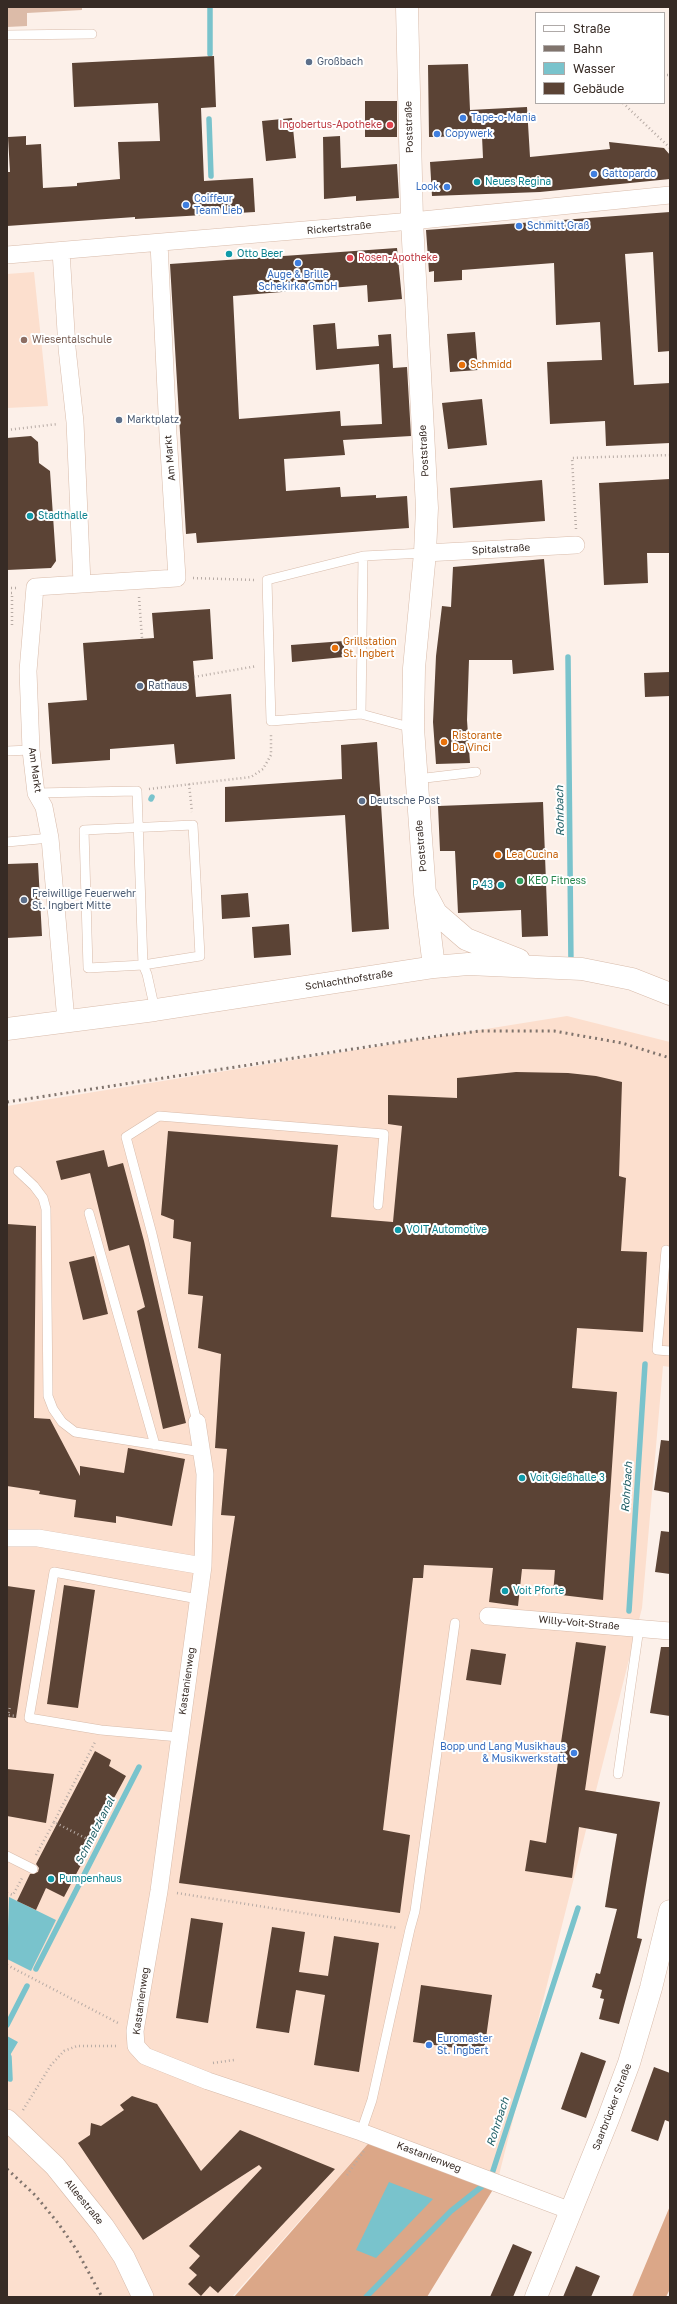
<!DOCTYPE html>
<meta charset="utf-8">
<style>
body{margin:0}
#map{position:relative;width:677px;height:2304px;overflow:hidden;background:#fcf0e9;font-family:"Golos Text",sans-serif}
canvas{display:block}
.frame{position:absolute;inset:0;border:8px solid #372b25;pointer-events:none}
.legend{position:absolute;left:535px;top:12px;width:130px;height:92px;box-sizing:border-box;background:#fff;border:1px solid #afaaa8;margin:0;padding:5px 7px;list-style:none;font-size:12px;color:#372b25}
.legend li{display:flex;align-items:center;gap:8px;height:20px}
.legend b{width:20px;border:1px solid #afaaa8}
</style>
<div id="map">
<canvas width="677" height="2304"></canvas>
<div class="frame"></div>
<ul class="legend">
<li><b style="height:5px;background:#fff"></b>Straße</li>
<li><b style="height:5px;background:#80746d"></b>Bahn</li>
<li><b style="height:11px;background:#79c3cc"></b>Wasser</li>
<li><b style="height:11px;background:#5b4335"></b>Gebäude</li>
</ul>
</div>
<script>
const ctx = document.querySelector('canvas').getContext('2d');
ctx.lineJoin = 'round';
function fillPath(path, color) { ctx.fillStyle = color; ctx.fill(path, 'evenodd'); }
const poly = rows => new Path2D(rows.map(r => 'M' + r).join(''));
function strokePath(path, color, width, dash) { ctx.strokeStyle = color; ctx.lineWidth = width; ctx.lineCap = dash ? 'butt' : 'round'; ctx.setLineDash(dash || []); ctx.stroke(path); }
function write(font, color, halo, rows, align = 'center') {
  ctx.font = font + ' "Golos Text",sans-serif'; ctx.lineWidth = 4; ctx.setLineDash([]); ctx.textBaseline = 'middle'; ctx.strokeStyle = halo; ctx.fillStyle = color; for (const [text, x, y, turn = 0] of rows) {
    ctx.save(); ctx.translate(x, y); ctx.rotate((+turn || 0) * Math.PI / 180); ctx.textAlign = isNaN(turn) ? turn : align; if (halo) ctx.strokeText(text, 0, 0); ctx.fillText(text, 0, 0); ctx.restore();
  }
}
const built = poly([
 [34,272,48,406,7,408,7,274],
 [567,1016,670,1042,670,1367,663,1366,642,1608,497,2183,374,2137,232,2297,7,2297,7,1106]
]);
const green = poly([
 [7,7,82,7,82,10,27,13,27,26,7,27]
]);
const forest = poly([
 [374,2137,497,2183,427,2297,234,2297],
 [670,2206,670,2289,666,2297,632,2297]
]);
const water = poly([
 [9,1897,56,1920,31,1971,7,1959],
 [7,2036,18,2042,9,2057,7,2056],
 [389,2182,433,2199,376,2258,356,2250]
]);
const stream = poly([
 [210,54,210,7],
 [209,119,211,176],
 [568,657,571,965],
 [151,799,152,797],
 [629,1611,645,1364],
 [36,1969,139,1767],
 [7,2025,27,1986],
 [7,2053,9,2057,10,2079],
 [366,2297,451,2211,490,2180,578,1908]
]);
const building = poly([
 [214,56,216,107,201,108,204,181,253,178,255,212,135,219,135,217,7,226,7,172,10,172,8,137,26,136,26,145,41,144,43,188,77,186,77,183,120,179,118,142,160,141,158,103,74,107,72,63],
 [468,64,470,110,527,107,530,157,610,149,609,142,664,148,670,155,670,179,540,192,432,196,430,162,483,158,482,136,429,137,428,65],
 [365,101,397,101,397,137,365,137],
 [292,118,296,158,266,161,262,121],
 [340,136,341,168,397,164,399,198,356,201,356,196,324,199,323,137],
 [670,212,670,351,658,352,653,252,625,254,634,385,670,383,670,443,606,446,605,421,550,424,547,362,602,360,600,322,556,325,554,263,462,270,462,280,434,282,434,271,429,272,426,230],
 [397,248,402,299,368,302,367,285,233,296,239,419,340,411,341,426,382,424,379,364,316,370,313,325,335,323,337,349,379,346,378,335,391,334,393,368,407,367,411,436,343,440,345,455,284,459,286,491,340,487,341,497,376,495,376,498,407,496,409,528,197,543,196,533,186,534,170,264],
 [475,332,478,370,450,372,447,334],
 [482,399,487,445,448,449,442,403],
 [31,436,38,442,39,463,50,471,56,561,51,568,7,570,7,438],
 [670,479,670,553,647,553,648,583,604,585,599,483],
 [542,480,545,521,453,528,450,488],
 [544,559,554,670,513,674,512,660,469,660,467,720,470,763,436,764,433,722,436,656,442,606,451,607,453,567],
 [210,609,213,659,193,661,196,697,231,694,235,759,176,764,174,744,110,749,110,760,52,764,48,703,87,700,83,643,154,638,152,613],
 [344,641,344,657,292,662,291,645],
 [670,672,670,696,645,697,644,673],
 [377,742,389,929,352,932,345,815,225,822,225,787,342,779,341,745],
 [543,802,548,936,522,937,521,910,458,913,455,851,440,851,438,806],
 [38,863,42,936,7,938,7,864],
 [248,893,250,917,222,919,221,895],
 [289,924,291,955,254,958,252,927],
 [516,1072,568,1073,596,1076,622,1082,619,1176,626,1178,621,1251,647,1252,643,1332,577,1328,572,1388,617,1392,603,1600,553,1594,555,1570,522,1569,518,1606,489,1602,493,1568,424,1565,423,1578,413,1578,383,1830,410,1835,400,1913,179,1883,235,1516,221,1515,227,1449,215,1448,221,1354,198,1348,203,1296,188,1294,191,1242,173,1238,174,1220,161,1215,168,1131,338,1145,331,1217,393,1222,402,1126,388,1124,388,1095,457,1098,457,1078],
 [104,1150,108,1167,123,1163,144,1241,186,1423,163,1429,137,1311,145,1307,129,1245,109,1251,90,1173,61,1180,56,1161],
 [7,1224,36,1226,34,1418,50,1419,80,1476,80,1466,124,1473,128,1448,185,1459,172,1526,116,1516,116,1523,74,1517,76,1500,39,1494,40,1491,7,1486],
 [94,1256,108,1314,83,1320,69,1262],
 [661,1440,670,1441,670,1493,654,1490],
 [661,1531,670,1532,670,1574,655,1572],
 [64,1585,95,1590,78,1708,47,1704],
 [7,1586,35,1590,16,1718,7,1717],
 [576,1642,606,1646,585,1790,660,1802,637,1938,642,1939,619,2024,599,2019,604,1999,600,1998,602,1990,592,1987,596,1973,600,1974,617,1909,605,1907,617,1834,579,1827,572,1878,525,1871,530,1840,546,1843],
 [661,1647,670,1647,670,1716,650,1713],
 [471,1649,506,1654,501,1685,466,1680],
 [95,1751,111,1760,109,1766,126,1776,88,1846,90,1848,64,1897,46,1888,36,1910,17,1901,30,1874,38,1872,39,1868,36,1864],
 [7,1769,54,1774,46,1823,7,1816],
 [191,1918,223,1923,208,2023,176,2018],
 [272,1927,305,1932,299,1972,328,1976,334,1936,379,1943,359,2072,314,2065,325,1995,296,1990,289,2033,256,2028],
 [421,1985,492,1995,484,2052,413,2042],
 [581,2052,606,2061,586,2118,561,2109],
 [654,2067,670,2073,670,2122,665,2120,658,2141,631,2131],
 [132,2096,157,2104,201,2171,240,2130,335,2169,218,2293,210,2286,201,2296,188,2284,197,2275,189,2268,200,2256,189,2246,262,2168,259,2165,143,2240,78,2143,90,2135,91,2123,101,2126,124,2110,120,2105],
 [513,2244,532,2252,513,2297,490,2297],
 [576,2266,600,2276,591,2297,563,2297]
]);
const path = poly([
 [667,75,670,75],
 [623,103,670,148],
 [7,430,58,424],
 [576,529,572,458,670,455],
 [193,578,254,580],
 [7,588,18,588],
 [7,593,12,593,12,626],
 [139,597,142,638],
 [194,677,257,666],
 [189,784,192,812],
 [149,789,251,777,263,769,271,755,271,733],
 [7,1707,10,1707,8,1715,17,1716],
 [54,1822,95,1742],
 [36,1855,54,1822,95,1843],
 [7,1893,13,1895,22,1878],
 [177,1893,397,1928],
 [7,1965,118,2023],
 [213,2063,234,2060],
 [23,2110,51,2065,64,2051,77,2046,118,2046],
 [347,2175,364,2151]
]);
const service = poly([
 [7,35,92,34],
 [361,714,363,556],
 [413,728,361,714,271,721,267,580,363,556,425,553],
 [7,751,31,750],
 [417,779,476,772],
 [36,793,137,791,143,965,147,974,155,1010],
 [193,825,200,956,143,965,88,968,84,830,193,825],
 [7,842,50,838],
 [18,1171,34,1186,43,1198,46,1209,48,1396,53,1409,62,1422,75,1432,202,1452],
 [89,1213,155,1445],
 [666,1250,657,1350,670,1351],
 [197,1422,152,1234,126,1137,159,1116,384,1134,378,1205],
 [179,1737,101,1730,29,1718,54,1572,198,1599],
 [618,1774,639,1628],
 [7,1856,33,1869],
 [361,2132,372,2100,410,1929,415,1911,455,1623]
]);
const minor = poly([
 [61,251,67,348,75,422,82,584,177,578,168,434,159,243],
 [7,255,412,221,670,195],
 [425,553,576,545],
 [66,1021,50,838,44,807,36,793,31,750,28,671,35,587,82,584],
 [197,1422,205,1474,203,1566,159,1891,135,2031,136,2046,145,2056,208,2081,361,2132,571,2211],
 [7,1538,38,1538,203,1566],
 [488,1616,670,1631]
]);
const tertiary = poly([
 [7,2120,55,2166,104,2227,124,2257,143,2297]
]);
const secondary = poly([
 [407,7,412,221,427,508,425,553,414,668,413,728,425,894,434,967],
 [427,896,436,913,466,939,519,960],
 [7,1029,155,1010,434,967,468,964,582,969,632,979,670,994],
 [536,2297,608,2119,629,2063,651,1988,670,1911]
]);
const rail = poly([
 [7,1102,438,1036,480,1031,554,1031,622,1043,670,1058],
 [7,2169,35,2195,58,2223,76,2249,102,2297]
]);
const markers = [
 [309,62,4,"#5c6f8a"],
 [463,118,4,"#3f7fe0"],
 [390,125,4,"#e0444e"],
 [437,134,4,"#3f7fe0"],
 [594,174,4,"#3f7fe0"],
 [477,182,4,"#0f9aa8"],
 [447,187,4,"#3f7fe0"],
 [186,205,4,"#3f7fe0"],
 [519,226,4,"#3f7fe0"],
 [229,254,4,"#0f9aa8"],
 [350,258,4,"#e0444e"],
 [298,263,4,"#3f7fe0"],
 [24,340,4,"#8d6e63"],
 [462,365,4,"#e8710a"],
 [119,420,4,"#5c6f8a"],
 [30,516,4,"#0f9aa8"],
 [335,648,4,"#e8710a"],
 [140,686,4,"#5c6f8a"],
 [444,742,4,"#e8710a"],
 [362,801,4,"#5c6f8a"],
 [498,855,4,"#e8710a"],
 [520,881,4,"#2e9e5b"],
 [501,885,4,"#0f9aa8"],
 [24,900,4,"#5c6f8a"],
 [398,1230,4,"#0f9aa8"],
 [522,1478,4,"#0f9aa8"],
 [505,1591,4,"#0f9aa8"],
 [574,1753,4,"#3f7fe0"],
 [51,1879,4,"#0f9aa8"],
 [429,2045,4,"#3f7fe0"]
];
const serviceNames = [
 ["Großbach",317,62],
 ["Marktplatz",127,420],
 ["Rathaus",148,686],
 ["Deutsche Post",370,801],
 ["Freiwillige Feuerwehr",32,894],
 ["St. Ingbert Mitte",32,906]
];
const shopNames = [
 ["Tape-o-Mania",471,118],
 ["Copywerk",445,134],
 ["Gattopardo",602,174],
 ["Look",439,187,"right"],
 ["Coiffeur",194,199],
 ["Team Lieb",194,211],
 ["Schmitt Graß",527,226],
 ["Auge & Brille",298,275,"center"],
 ["Schekirka GmbH",298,287,"center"],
 ["Bopp und Lang Musikhaus",566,1747,"right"],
 ["& Musikwerkstatt",566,1759,"right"],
 ["Euromaster",437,2039],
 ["St. Ingbert",437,2051]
];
const healthNames = [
 ["Ingobertus-Apotheke",382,125],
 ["Rosen-Apotheke",358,258,"left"]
];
const streetNames = [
 ["Poststraße",409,127,-92],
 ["Rickertstraße",339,228,-5],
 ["Poststraße",424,451,-93],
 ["Am Markt",170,458,-95],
 ["Spitalstraße",501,549,-3],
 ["Am Markt",35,770,82],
 ["Poststraße",421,846,-95],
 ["Schlachthofstraße",349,980,-9],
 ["Willy-Voit-Straße",579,1623,5],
 ["Kastanienweg",187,1681,-82],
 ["Kastanienweg",141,2001,-82],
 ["Saarbrücker Straße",612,2107,-69],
 ["Kastanienweg",429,2157,21],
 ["Alleestraße",84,2202,51]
];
const cultureNames = [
 ["Neues Regina",485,182],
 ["Otto Beer",237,254],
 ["Stadthalle",38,516],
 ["P 43",493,885,"right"],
 ["VOIT Automotive",406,1230],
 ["Voit Gießhalle 3",530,1478],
 ["Voit Pforte",513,1591],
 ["Pumpenhaus",59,1879]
];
const educationNames = [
 ["Wiesentalschule",32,340]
];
const foodNames = [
 ["Schmidd",470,365],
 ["Grillstation",343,642],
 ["St. Ingbert",343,654],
 ["Ristorante",452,736],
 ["Da Vinci",452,748],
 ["Lea Cucina",506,855]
];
const leisureNames = [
 ["KEO Fitness",528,881]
];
const waterNames = [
 ["Rohrbach",560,811,-91],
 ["Rohrbach",627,1487,-86],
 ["Schmelzkanal",95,1831,-63],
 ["Rohrbach",498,2122,-72]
];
fillPath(built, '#fcdfce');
fillPath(green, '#dcbba8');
fillPath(forest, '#dba788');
fillPath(water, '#79c3cc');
strokePath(stream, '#79c3cc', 5.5);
fillPath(building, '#5b4335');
strokePath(service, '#d8bbaa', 10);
strokePath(minor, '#d8bbaa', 18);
strokePath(tertiary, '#d8bbaa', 22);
strokePath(secondary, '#d8bbaa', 23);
strokePath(path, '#b7aba5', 2.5, [1, 3]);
strokePath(service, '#fff', 9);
strokePath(minor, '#fff', 17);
strokePath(tertiary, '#fff', 21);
strokePath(secondary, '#fff', 22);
strokePath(rail, '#80746d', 3, [2, 4]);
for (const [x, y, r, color] of markers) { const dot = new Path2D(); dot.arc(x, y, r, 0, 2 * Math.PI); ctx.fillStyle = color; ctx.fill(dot); strokePath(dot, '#fff', 1.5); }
write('10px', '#4e5e75', '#fff', serviceNames, 'left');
write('10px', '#366cbe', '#fff', shopNames, 'left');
write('10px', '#be3a42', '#fff', healthNames, 'right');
write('10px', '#372b25', '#fff', streetNames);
write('10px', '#0d838f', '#fff', cultureNames, 'left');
write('10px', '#785e54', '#fff', educationNames, 'left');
write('10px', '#c56008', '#fff', foodNames, 'left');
write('10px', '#27864d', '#fff', leisureNames, 'left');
write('italic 11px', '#236168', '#fff', waterNames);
</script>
